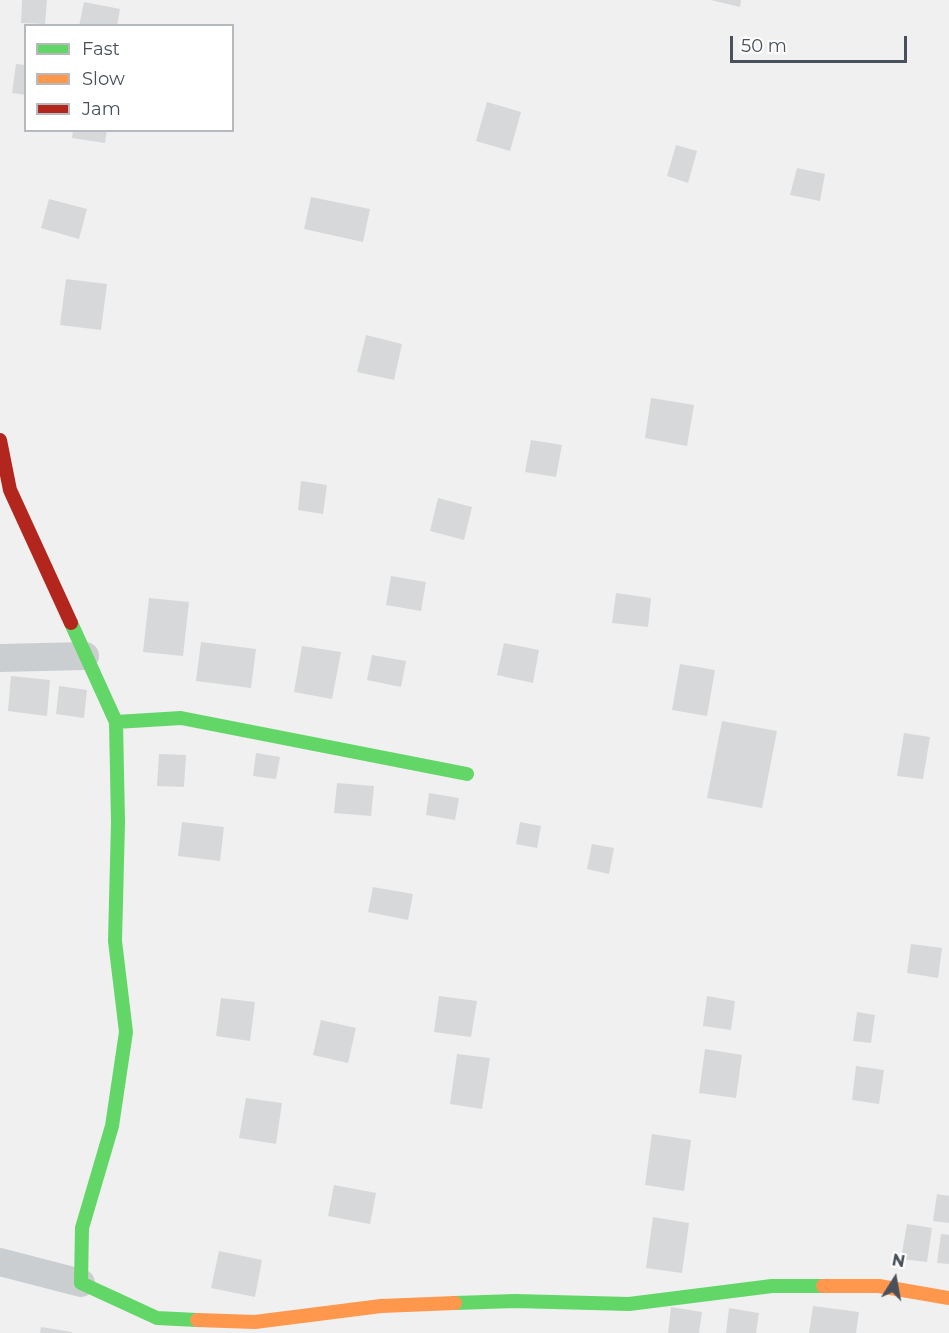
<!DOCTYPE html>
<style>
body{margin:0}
#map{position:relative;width:949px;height:1333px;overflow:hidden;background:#f0f0f0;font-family:Montserrat,sans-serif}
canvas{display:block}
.legend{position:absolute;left:24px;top:24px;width:210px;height:108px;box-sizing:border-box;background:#fff;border:2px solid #b6b9bd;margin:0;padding:8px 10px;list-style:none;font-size:18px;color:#48505b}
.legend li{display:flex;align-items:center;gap:12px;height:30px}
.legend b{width:30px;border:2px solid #b6b9bd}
.north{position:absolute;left:865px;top:1249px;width:60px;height:60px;-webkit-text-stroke:4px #fff;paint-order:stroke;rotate:11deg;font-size:16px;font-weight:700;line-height:24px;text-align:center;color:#48505b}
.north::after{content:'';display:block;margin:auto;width:21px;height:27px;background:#48505b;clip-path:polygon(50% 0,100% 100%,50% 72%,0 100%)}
.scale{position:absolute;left:730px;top:36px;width:177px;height:27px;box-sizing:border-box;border:3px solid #48505b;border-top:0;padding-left:8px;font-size:18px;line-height:21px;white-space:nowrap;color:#48505b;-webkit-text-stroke:4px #fff;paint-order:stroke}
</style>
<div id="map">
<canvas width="949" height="1333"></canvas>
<ul class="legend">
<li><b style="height:8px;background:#63d668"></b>Fast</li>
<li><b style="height:8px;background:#ff974d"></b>Slow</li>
<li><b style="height:8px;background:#b3261e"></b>Jam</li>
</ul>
<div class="north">N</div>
<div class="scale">50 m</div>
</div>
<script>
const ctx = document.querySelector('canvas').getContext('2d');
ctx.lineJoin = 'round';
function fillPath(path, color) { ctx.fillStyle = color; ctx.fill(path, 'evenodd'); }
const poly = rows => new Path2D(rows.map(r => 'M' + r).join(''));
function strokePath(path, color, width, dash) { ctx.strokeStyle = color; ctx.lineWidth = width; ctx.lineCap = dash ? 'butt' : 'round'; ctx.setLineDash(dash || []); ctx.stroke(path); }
const building = poly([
 [22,0,47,0,45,24,21,23],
 [711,0,741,0,740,7],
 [84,2,120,9,117,26,79,26],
 [16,64,26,65,26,95,12,93],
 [487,102,521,112,510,151,476,141],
 [73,130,107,130,105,143,72,138],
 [676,145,697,151,688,183,667,176],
 [797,168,825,174,820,201,790,195],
 [311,197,370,209,363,242,304,229],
 [49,199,87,209,79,239,41,228],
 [66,279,107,284,101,330,60,325],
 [366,335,402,344,394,380,357,372],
 [651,398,694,405,687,446,645,438],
 [531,440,562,445,556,477,525,472],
 [301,481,327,485,323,514,298,510],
 [438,498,472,507,464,540,430,531],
 [391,576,426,582,421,611,386,605],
 [616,593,651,598,648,627,612,623],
 [149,598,189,602,183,656,143,652],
 [201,642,256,649,251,688,196,681],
 [504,643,539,650,533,683,497,675],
 [302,646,341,652,332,699,294,692],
 [372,655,406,661,401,687,367,680],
 [680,664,715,670,707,716,672,710],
 [11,676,50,680,47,716,8,711],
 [59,686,87,690,84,718,56,714],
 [722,721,777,731,762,808,707,798],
 [904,733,930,737,923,779,897,776],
 [256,753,280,757,276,779,253,776],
 [159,754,186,755,184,787,157,786],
 [337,783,374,786,371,816,334,813],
 [429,793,459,798,455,820,426,815],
 [182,822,224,827,220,861,178,856],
 [520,822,541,826,537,848,516,844],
 [592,844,614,848,609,874,587,869],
 [373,887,413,894,408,920,368,912],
 [911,944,942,948,938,978,907,973],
 [439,996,477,1001,471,1037,434,1032],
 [707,996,735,1001,731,1030,703,1026],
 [221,998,255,1002,250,1041,216,1036],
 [857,1012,875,1015,871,1043,853,1041],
 [321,1020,356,1028,348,1063,313,1055],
 [705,1049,742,1055,736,1098,699,1093],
 [457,1054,490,1058,482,1109,450,1104],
 [856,1066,884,1070,879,1104,852,1100],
 [246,1098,282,1103,276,1144,239,1138],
 [652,1134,691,1140,684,1191,645,1185],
 [334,1185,376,1193,370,1224,328,1216],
 [937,1194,949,1196,949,1223,933,1221],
 [653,1217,689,1223,682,1273,646,1268],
 [907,1224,932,1228,927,1262,901,1259],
 [941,1234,949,1235,949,1264,937,1263],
 [219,1251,262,1260,255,1297,211,1288],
 [813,1306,859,1312,856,1333,809,1333],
 [671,1307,702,1312,699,1333,668,1333],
 [729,1308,759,1313,756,1333,726,1333],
 [41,1327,72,1332,72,1333,40,1333]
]);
const street = poly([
 [0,658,85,656],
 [0,1262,81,1283]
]);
const fast = poly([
 [71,623,116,722,118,822,115,941,126,1032,112,1126,82,1228,81,1283,157,1318,197,1320],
 [116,722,181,718,467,774],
 [455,1303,515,1301,629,1304,772,1286,823,1286]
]);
const slow = poly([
 [823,1286,879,1286,949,1298],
 [197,1320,255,1322,381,1306,455,1303]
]);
const jam = poly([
 [0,440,10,490,71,623]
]);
fillPath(building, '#d7d8da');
strokePath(street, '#cbced1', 28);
strokePath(fast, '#63d668', 14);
strokePath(slow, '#ff974d', 14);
strokePath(jam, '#b3261e', 14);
</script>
